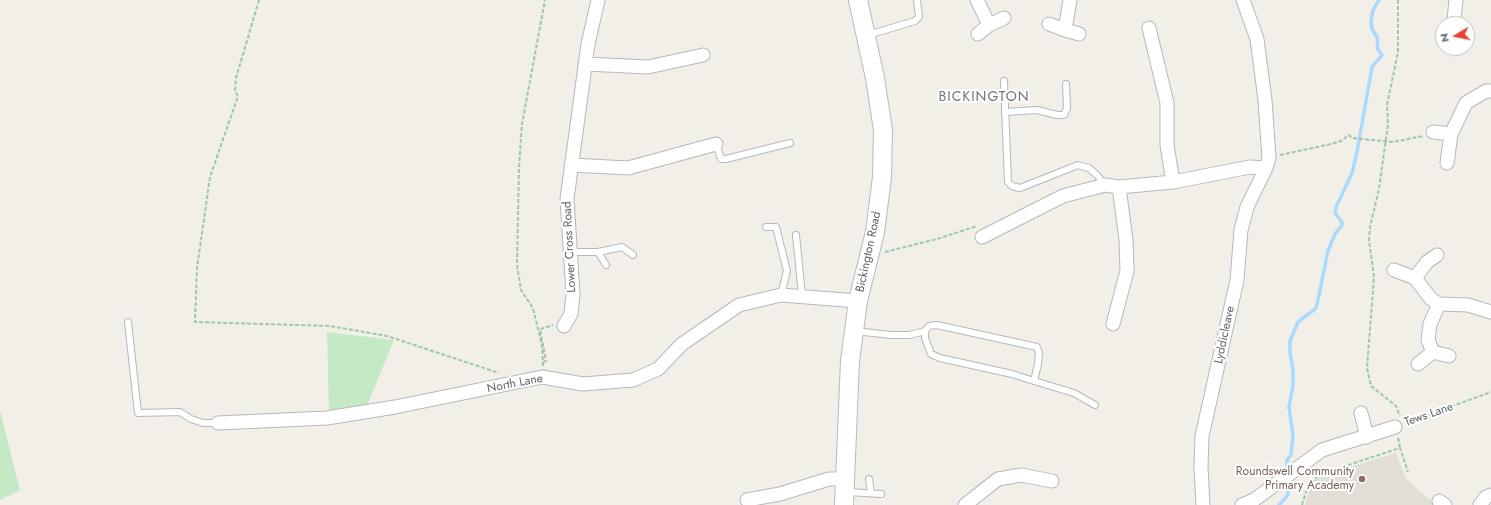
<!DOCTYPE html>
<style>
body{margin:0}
#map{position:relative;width:1491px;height:505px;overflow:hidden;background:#f1efe8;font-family:Jost,sans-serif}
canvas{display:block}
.north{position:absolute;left:1435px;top:16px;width:40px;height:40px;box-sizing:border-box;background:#fff;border:1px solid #bfc1c3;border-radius:50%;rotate:260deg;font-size:11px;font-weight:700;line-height:16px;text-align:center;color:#5f6368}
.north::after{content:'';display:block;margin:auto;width:14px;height:18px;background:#ea4335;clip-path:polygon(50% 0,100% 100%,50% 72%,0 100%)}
</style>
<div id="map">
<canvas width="1491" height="505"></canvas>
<div class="north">N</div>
</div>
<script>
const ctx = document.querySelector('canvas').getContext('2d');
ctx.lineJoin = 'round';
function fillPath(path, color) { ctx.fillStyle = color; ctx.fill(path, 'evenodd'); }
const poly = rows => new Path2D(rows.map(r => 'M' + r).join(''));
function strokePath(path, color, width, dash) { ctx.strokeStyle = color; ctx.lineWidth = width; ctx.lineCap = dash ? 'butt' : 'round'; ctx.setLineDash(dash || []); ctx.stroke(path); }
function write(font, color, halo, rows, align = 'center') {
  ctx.font = font + ' Jost,sans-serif'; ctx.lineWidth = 4; ctx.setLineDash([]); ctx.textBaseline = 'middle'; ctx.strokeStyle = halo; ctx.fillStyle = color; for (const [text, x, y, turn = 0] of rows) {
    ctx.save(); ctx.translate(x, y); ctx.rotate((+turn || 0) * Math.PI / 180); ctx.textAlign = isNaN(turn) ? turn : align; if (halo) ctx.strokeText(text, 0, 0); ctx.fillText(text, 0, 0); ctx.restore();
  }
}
const education = poly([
 [1396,453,1405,477,1417,489,1437,505,1305,505,1312,483,1320,476]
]);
const green = poly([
 [327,332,394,340,366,408,329,412],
 [0,410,20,490,0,500]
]);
const stream = poly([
 [1287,472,1287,460,1291,455,1293,436,1289,407,1293,386,1293,371,1290,352,1290,341,1298,322,1315,309,1317,305,1328,251,1335,234,1342,225,1342,222,1335,213,1336,207,1352,173,1357,152,1372,67,1382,55,1378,50,1377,37,1372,29,1371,21,1373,10,1379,0],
 [1279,505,1288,495,1288,480]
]);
const path = poly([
 [259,0,236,78,235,91,238,96,210,177,197,268,195,322,330,326,387,336,499,373],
 [1398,0,1398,52,1387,105,1388,124,1379,189,1370,227,1369,240,1374,277,1367,368,1371,386,1396,406,1400,416],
 [1280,155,1331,144,1341,141,1349,135,1352,138,1393,142,1423,136],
 [885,252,937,239,977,226],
 [543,362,546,361,540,329,553,325],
 [543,366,542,346,533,308,521,290,517,265,519,167,522,124,545,0],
 [1406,423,1491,392],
 [1398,438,1400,448],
 [1302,505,1307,489,1318,475,1400,448,1408,472]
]);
const service = poly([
 [868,35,915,21,919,17,917,0],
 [1004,81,1008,182,1012,186,1020,188,1078,165,1089,168,1097,175,1105,185],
 [1005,112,1037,110,1057,115,1064,115,1067,108,1066,84],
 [716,144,721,159,726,159,790,143],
 [766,227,776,227,787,271,781,295],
 [796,235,802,295],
 [570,252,598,252,622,247,633,255],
 [598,252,606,265],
 [128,322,138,413,180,412,191,419,203,423,218,423],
 [855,331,891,335,910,335,925,331],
 [1034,381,1038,364,1039,353,1037,347,937,325,929,326,925,331,925,338,931,354,940,358,1012,374,1034,381,1074,393,1095,405],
 [869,479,871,493],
 [847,492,881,494]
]);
const minor = poly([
 [977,0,989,25],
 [1454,20,1456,0],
 [1049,24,1065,30,1070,0],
 [1149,28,1167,103,1167,145,1173,182],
 [1065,30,1079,34],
 [978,34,989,25,1004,18],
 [585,64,648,67,703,55],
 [1433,132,1451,134],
 [1447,163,1451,134,1466,103,1486,91,1491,91],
 [571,165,628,168,716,144],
 [982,237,1063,196,1105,185,1119,187,1173,182,1250,167,1266,168],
 [1394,270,1415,278,1431,299,1439,304,1468,305,1491,312],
 [1415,278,1427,262,1437,255],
 [1113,324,1127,271,1126,240,1119,187],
 [564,326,571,314,573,295,567,199,588,44,598,0],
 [1433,352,1449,356],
 [1418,364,1433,352,1428,340,1430,324,1439,304],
 [1361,413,1367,437],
 [218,423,327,418,395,407,542,377,583,384,633,380,658,369,682,344,739,305,781,295,858,301],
 [747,500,780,494,829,479,845,479],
 [1439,501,1445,505],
 [965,505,998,479,1021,475,1052,481],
 [1203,505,1201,467,1202,436,1237,280,1241,230,1247,207,1266,168,1269,158,1265,100,1257,39,1243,0],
 [1242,505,1254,500,1322,450,1395,427],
 [1480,505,1486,497,1491,495]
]);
const secondary = poly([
 [844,505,850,361,858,301,875,232,882,177,883,130,875,78,858,0]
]);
const markers = [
 [1362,479,4,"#8d6e63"]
];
const streetNames = [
 ["Lower Cross Road",570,247,-93],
 ["Bickington Road",869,252,-78],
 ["Lyddicleave",1225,335,-78],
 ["North Lane",515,384,-11],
 ["Tews Lane",1429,415,-19]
];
const educationNames = [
 ["Roundswell Community",1354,472],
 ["Primary Academy",1354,486]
];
const quarterNames = [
 ["BICKINGTON",984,98]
];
fillPath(education, '#e1ded6');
fillPath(green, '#c5e8c5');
strokePath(stream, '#aadaff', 3.5);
strokePath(service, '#b5b8bc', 8);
strokePath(minor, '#b5b8bc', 15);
strokePath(secondary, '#b6babf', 20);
strokePath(path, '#9cc7a9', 2, [4, 2]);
strokePath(service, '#fff', 6);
strokePath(minor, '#fff', 13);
strokePath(secondary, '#fff', 18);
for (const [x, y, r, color] of markers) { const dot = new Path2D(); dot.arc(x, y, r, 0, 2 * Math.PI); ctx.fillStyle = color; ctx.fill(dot); strokePath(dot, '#fff', 1.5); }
write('12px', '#5f6368', '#fff', streetNames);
write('12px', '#785e54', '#fff', educationNames, 'right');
ctx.letterSpacing = '1px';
write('14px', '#70757a', '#fff', quarterNames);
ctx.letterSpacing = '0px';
</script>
